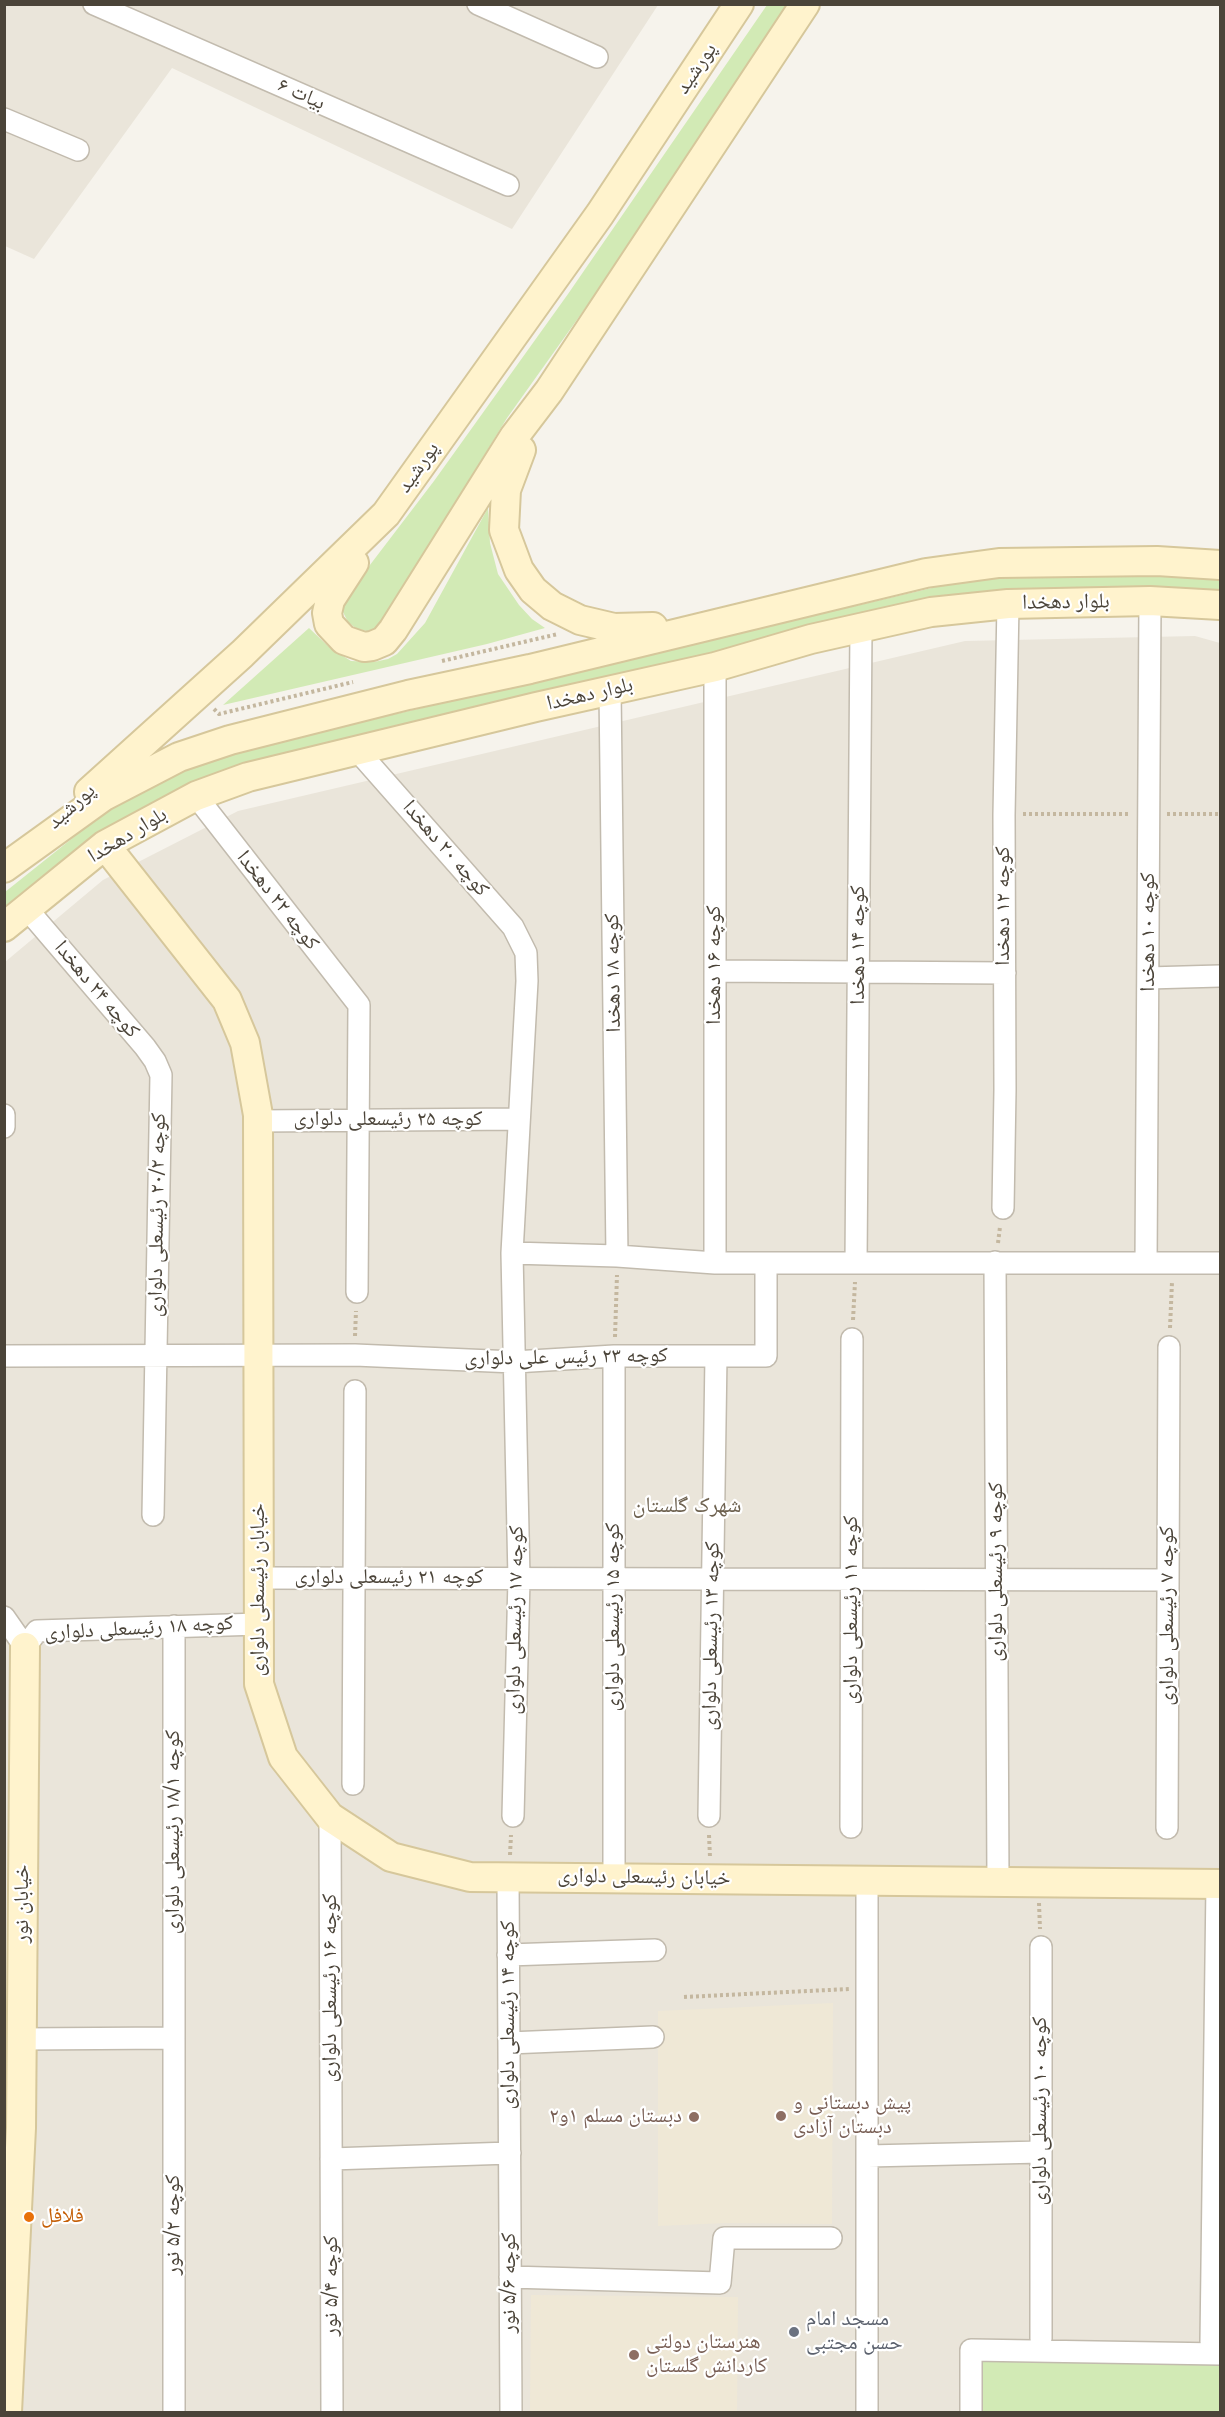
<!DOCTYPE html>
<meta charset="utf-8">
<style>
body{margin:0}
#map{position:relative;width:1225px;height:2417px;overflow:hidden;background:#f6f3ec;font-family:"Nunito Sans",sans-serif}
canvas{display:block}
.frame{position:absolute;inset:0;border:6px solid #4b4439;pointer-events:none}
</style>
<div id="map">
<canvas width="1225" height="2417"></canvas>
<div class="frame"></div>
</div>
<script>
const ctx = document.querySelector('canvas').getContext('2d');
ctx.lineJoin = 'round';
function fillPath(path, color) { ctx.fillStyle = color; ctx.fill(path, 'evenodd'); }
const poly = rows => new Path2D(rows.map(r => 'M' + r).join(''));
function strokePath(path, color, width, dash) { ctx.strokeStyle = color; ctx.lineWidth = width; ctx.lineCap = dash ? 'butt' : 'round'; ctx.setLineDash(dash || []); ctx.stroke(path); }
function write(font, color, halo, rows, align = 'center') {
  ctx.font = font + ' "Nunito Sans","Noto Naskh Arabic",sans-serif'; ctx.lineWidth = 4.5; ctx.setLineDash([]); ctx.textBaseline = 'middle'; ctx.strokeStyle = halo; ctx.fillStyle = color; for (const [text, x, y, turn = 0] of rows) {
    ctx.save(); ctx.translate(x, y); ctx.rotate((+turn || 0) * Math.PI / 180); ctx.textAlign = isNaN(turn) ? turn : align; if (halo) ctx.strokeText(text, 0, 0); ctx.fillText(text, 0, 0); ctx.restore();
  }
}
const residential = poly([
 [5,5,658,5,512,229,172,68,34,259,5,246],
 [1195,636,1220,643,1220,2412,5,2412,5,962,103,880,238,811,965,641]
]);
const education = poly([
 [833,2003,832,2224,726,2223,658,2226,658,2011],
 [531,2295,738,2297,737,2412,530,2412]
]);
const green = poly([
 [767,5,795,5,653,213,507,418,378,629,367,631,357,629,348,622,343,612,344,599,434,481,568,294],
 [488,508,490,543,498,574,519,605,532,619,545,628,487,644,223,705,309,628,330,648,351,661,374,662,388,659,397,654,425,623],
 [1085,575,1220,578,1220,595,1032,589,998,591,288,756,5,912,5,892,109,809,171,775,243,750,970,579],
 [979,2361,1220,2362,1220,2411,979,2412]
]);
const path = poly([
 [442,661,558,634],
 [214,709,219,714,353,682],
 [1023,814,1129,814],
 [1167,814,1220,814],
 [998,1243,1000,1227],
 [853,1320,855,1282],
 [1170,1328,1172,1282],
 [355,1336,356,1311],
 [615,1337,617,1275],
 [709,1835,710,1857],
 [510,1855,511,1835],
 [1039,1903,1040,1929],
 [684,1997,849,1989]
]);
const street = poly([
 [94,4,508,185],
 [478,4,597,57],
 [4,119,78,150],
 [610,690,617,1256],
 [357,750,513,927,526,953,527,981,512,1253,519,1579,513,1816],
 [196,796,359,1005,357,1292],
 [27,909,145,1047,155,1061,161,1075,153,1515],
 [715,971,1005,973],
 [1148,978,1220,976],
 [4,1115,4,1127],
 [258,1121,519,1119],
 [1003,1208,1005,1090,1004,815,1008,604],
 [512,1253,617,1256,715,1263,1220,1263],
 [856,1262,861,628],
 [995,1262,998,1882],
 [715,1263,715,667],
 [1146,1263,1150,601],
 [4,1356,355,1355,514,1362,614,1356,766,1356,766,1263],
 [259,1578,1168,1580],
 [4,1617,25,1647],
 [174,1626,174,2412],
 [25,1647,37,1631,259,1624],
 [353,1784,355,1391],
 [709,1816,716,1356],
 [330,1817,332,2412],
 [851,1827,852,1339],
 [1167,1828,1169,1347],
 [508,1877,511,2412],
 [614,1878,614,1356],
 [867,1881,867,2412],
 [508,1955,655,1950],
 [21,2039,174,2038],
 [509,2043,653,2037],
 [868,2156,1041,2152],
 [331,2159,510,2153],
 [510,2277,720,2283,724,2238,831,2238],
 [1041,2339,1041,1947],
 [1211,2342,1217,1884],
 [971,2412,971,2350,1220,2354]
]);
const secondary = poly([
 [521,450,506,490,504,530,519,570,533,590,552,606,580,620,614,628,653,627],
 [354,563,330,600,327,613,329,624,344,640,364,647,372,646,384,641,393,630,514,437,549,391,805,4],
 [89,792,242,654,386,514,600,214,739,4],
 [105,845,227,1000,245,1043,258,1115,259,1684,283,1757,330,1817,391,1857,470,1877,1220,1884],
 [4,868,104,796,179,757,230,740,408,695,530,669,926,573,999,563,1157,561,1220,565],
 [4,927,105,845,196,796,248,777,536,707,715,667,811,639,931,612,1008,604,1150,601,1220,605],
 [7,2412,21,2128,25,1647]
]);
const markers = [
 [781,2116,6,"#8d6e63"],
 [694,2117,6,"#8d6e63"],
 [29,2217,6,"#e8710a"],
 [794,2332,6,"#6b7280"],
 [634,2355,6,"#8d6e63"]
];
const streetNames = [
 ["پورشید",697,69,-56],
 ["بیات ۶",301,95,24],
 ["پورشید",419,468,-55],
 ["بلوار دهخدا",1066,603,-1],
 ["بلوار دهخدا",590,695,-13],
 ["پورشید",72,807,-42],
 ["بلوار دهخدا",128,836,-31],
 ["کوچه ۲۰ دهخدا",445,849,49],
 ["کوچه ۲۲ دهخدا",277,901,52],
 ["کوچه ۱۲ دهخدا",1004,906,-90],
 ["کوچه ۱۰ دهخدا",1149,932,-90],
 ["کوچه ۱۴ دهخدا",859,945,-90],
 ["کوچه ۱۶ دهخدا",715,965,-90],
 ["کوچه ۱۸ دهخدا",614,973,-91],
 ["کوچه ۲۴ دهخدا",96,990,50],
 ["کوچه ۲۵ رئیسعلی دلواری",388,1120],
 ["کوچه ۲۰/۲ رئیسعلی دلواری",158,1215,-89],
 ["کوچه ۲۳ رئیس علی دلواری",566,1358,-1],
 ["کوچه ۹ رئیسعلی دلواری",997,1572,-90],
 ["کوچه ۲۱ رئیسعلی دلواری",389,1578],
 ["خیابان رئیسعلی دلواری",259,1590,-90],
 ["کوچه ۱۱ رئیسعلی دلواری",852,1610,-90],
 ["کوچه ۷ رئیسعلی دلواری",1168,1616,-90],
 ["کوچه ۱۵ رئیسعلی دلواری",614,1617,-90],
 ["کوچه ۱۷ رئیسعلی دلواری",516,1620,-89],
 ["کوچه ۱۸ رئیسعلی دلواری",139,1629,-3],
 ["کوچه ۱۳ رئیسعلی دلواری",712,1636,-89],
 ["کوچه ۱۸/۱ رئیسعلی دلواری",174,1832,-90],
 ["خیابان رئیسعلی دلواری",644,1878,1],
 ["خیابان نور",23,1904,-90],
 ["کوچه ۱۶ رئیسعلی دلواری",331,1988,-90],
 ["کوچه ۱۴ رئیسعلی دلواری",509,2015,-90],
 ["کوچه ۱۰ رئیسعلی دلواری",1041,2111,-90],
 ["کوچه ۵/۲ نور",174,2225,-90],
 ["کوچه ۵/۶ نور",510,2283,-90],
 ["کوچه ۵/۴ نور",332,2286,-90]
];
const educationNames = [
 ["پیش دبستانی و",793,2104],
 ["دبستان آزادی",793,2128],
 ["دبستان مسلم ۱و۲",682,2117,"right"],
 ["هنرستان دولتی",646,2343],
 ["کاردانش گلستان",646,2367]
];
const foodNames = [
 ["فلافل",41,2217]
];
const worshipNames = [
 ["مسجد امام",806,2320],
 ["حسن مجتبی",806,2344]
];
const neighbourhoodNames = [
 ["شهرک گلستان",687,1507]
];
fillPath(residential, '#eae5da');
fillPath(education, '#efe8d6');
fillPath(green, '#d2eab5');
strokePath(street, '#c2bbae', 24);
strokePath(secondary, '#d6c79b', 32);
strokePath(path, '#c4b79f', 4, [3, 3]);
strokePath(street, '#fff', 21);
strokePath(secondary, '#fff3cd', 28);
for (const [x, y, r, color] of markers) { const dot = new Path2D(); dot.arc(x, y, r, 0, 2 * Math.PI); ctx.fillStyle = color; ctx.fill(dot); strokePath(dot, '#fff', 2); }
write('21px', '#4b4439', '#fff', streetNames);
write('21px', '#785e54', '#fff', educationNames, 'left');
write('21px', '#c56008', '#fff', foodNames, 'left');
write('21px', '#5b616d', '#fff', worshipNames, 'left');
write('22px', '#6e6250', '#fff', neighbourhoodNames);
</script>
